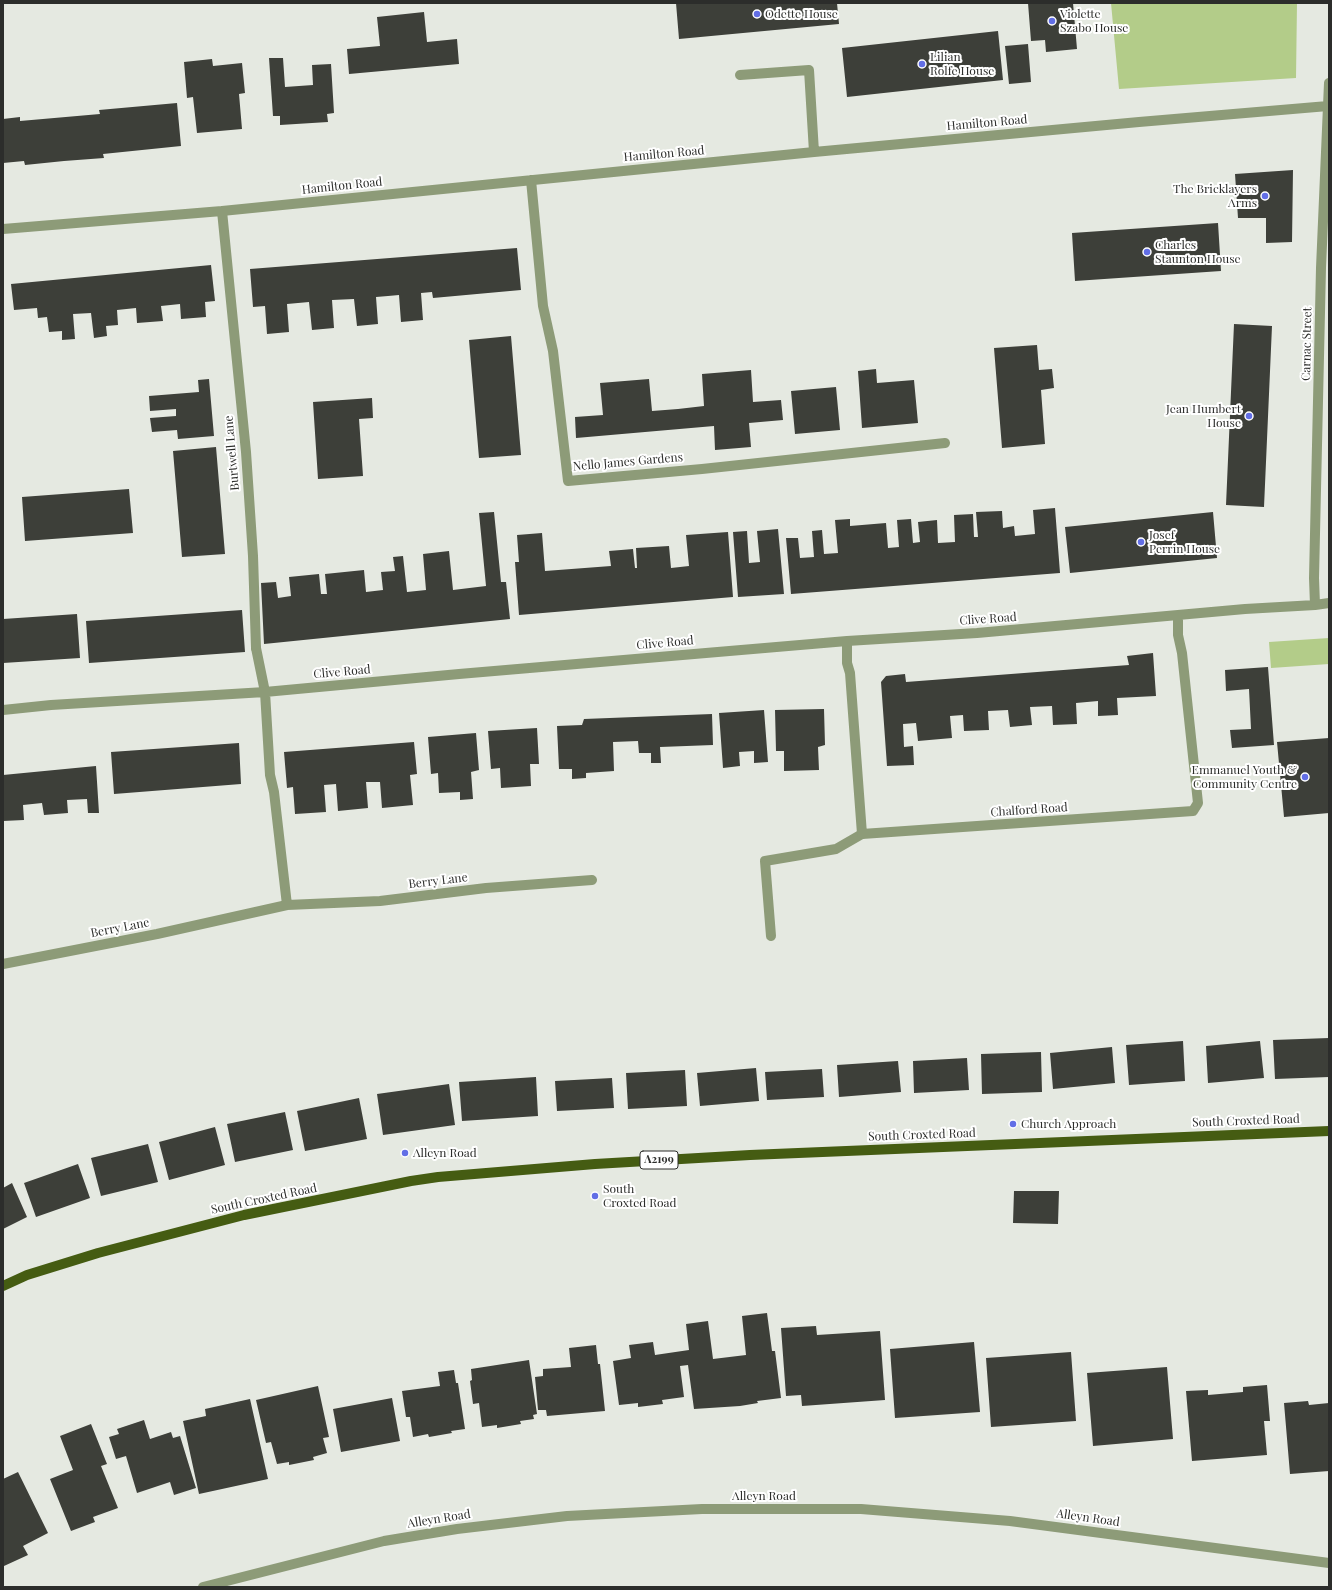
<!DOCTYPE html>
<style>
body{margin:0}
#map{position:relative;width:1332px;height:1590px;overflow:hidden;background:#e5e9e1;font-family:"Playfair Display",serif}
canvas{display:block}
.frame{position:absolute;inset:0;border:4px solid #2c2d2b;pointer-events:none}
</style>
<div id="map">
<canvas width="1332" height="1590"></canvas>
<div class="frame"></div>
</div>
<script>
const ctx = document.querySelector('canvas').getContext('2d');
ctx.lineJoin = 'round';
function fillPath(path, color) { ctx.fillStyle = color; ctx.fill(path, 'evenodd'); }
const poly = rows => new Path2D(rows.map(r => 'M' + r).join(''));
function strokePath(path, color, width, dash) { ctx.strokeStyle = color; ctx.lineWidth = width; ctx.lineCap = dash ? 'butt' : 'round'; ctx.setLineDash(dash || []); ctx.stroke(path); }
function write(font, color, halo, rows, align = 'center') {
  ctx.font = font + ' "Playfair Display",serif'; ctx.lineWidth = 4; ctx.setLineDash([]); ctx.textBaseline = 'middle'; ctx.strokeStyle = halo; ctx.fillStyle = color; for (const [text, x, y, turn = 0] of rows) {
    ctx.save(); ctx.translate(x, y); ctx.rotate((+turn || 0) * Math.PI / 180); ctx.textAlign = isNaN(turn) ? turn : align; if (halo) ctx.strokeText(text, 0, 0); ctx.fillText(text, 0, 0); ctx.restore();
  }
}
const green = poly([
 [1111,3,1297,3,1296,78,1119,89],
 [1329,638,1329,664,1271,668,1269,642]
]);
const building = poly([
 [676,3,837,3,839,24,679,39],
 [1028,3,1073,3,1077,49,1046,52,1045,40,1031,41],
 [424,12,427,42,457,39,459,64,349,74,347,49,380,46,377,17],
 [998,31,1003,80,847,97,842,48],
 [1028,44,1031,82,1009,84,1005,46],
 [269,58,283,58,285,87,313,85,312,65,331,64,334,113,327,114,328,122,280,125,280,116,273,116],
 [212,59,213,66,242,63,245,93,239,94,242,129,197,133,193,97,187,98,184,62],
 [177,103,181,146,103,154,104,158,64,161,25,165,24,161,3,163,3,119,20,117,20,121,100,114,99,110],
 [1293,170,1292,242,1266,243,1266,218,1238,218,1235,174],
 [1218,223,1221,271,1075,281,1072,233],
 [517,248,521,290,433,298,432,292,421,293,423,320,401,322,399,295,388,296,376,297,378,324,357,326,354,299,332,300,334,328,312,330,309,302,287,304,289,332,267,334,265,306,253,307,250,269],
 [211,265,215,301,205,302,206,317,181,319,180,304,161,306,163,321,137,323,136,308,117,310,118,325,106,326,107,336,94,338,91,313,73,314,75,339,62,340,62,331,49,332,47,317,38,318,37,308,14,310,11,284],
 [1234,324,1272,326,1264,507,1226,505],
 [511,336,521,455,479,458,469,340],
 [1037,345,1039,370,1052,369,1054,388,1041,390,1045,444,1002,448,994,348],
 [876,369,877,383,914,380,918,423,862,428,858,371],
 [751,370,753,402,781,400,783,420,749,423,751,447,715,450,714,426,576,438,575,417,603,415,600,383,649,379,652,411,678,409,704,406,702,374],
 [209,379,214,436,178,439,177,430,152,432,150,418,176,416,176,409,150,411,149,396,199,392,198,380],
 [836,387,840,430,795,434,791,391],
 [372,398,373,418,359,419,363,476,318,479,313,402],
 [216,447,225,554,182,557,173,451],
 [129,489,133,533,25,541,22,497],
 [1055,508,1060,573,791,594,786,538,798,538,800,558,814,557,812,531,822,530,824,554,838,553,835,520,850,519,850,526,886,523,888,548,899,547,897,520,911,519,913,543,920,542,918,522,937,520,938,543,955,542,954,515,973,514,974,537,978,537,976,512,1002,511,1003,528,1014,526,1015,536,1035,534,1033,510],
 [494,512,501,582,506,582,510,619,264,644,261,583,276,582,278,598,291,596,289,577,319,574,321,594,327,594,325,574,364,570,366,592,383,590,381,572,395,571,393,557,403,556,407,592,426,590,423,554,449,551,453,590,486,586,479,513],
 [1213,512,1217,558,1070,573,1065,527],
 [778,529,784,594,738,597,733,532,747,531,749,563,760,562,757,531],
 [728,532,733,597,519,615,515,562,519,562,517,535,542,533,545,571,611,566,609,551,633,549,635,568,637,568,636,548,669,546,671,568,689,566,686,535],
 [242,610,245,652,89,663,86,621],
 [77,614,80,658,3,663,3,619],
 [1153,653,1156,696,1117,698,1118,715,1098,716,1098,701,1076,703,1077,724,1053,725,1052,706,1030,707,1032,725,1010,727,1008,710,988,711,989,730,964,731,963,715,950,716,952,738,918,741,916,723,903,724,904,747,913,746,914,765,887,766,881,682,886,676,905,674,906,682,1129,665,1127,656],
 [1268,667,1274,745,1232,748,1230,730,1251,729,1249,689,1226,691,1225,670],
 [824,709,825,745,818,747,819,770,784,771,784,751,776,751,775,710],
 [764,710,768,762,754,763,754,751,739,752,740,766,723,768,719,713],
 [712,714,713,745,660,747,661,763,651,763,651,753,639,753,638,741,613,742,614,771,586,773,586,778,572,779,572,769,559,769,557,726,582,725,584,719],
 [537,728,539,764,530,764,531,786,501,788,500,768,491,769,488,731],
 [476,733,479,770,471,772,473,799,460,800,460,792,439,793,438,773,431,774,428,737],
 [1329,738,1329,813,1284,817,1277,742],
 [414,742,417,774,410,775,413,805,382,808,380,782,366,782,368,808,338,811,336,784,324,785,326,812,295,814,293,787,287,788,284,752],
 [239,743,241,784,114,794,111,752],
 [96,766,99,813,88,813,87,799,67,800,68,813,44,815,42,803,23,805,24,820,3,821,3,775],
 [1329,1038,1329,1077,1275,1079,1273,1040],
 [1183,1041,1185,1081,1129,1085,1126,1045],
 [1260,1041,1264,1078,1208,1083,1206,1046],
 [1112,1047,1115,1083,1053,1089,1050,1053],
 [1041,1052,1042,1092,982,1094,981,1054],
 [967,1058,969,1090,914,1093,913,1061],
 [898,1061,901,1092,839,1097,837,1065],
 [756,1068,759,1101,700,1106,697,1073],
 [822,1069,824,1097,767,1100,765,1072],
 [685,1070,687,1106,628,1109,626,1073],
 [536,1077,538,1116,462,1121,459,1082],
 [612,1078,614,1108,557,1111,555,1081],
 [449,1084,455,1125,383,1135,377,1094],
 [359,1098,367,1139,305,1151,297,1111],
 [285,1112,293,1150,235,1162,227,1124],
 [215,1127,225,1165,169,1180,159,1142],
 [148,1144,158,1182,101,1196,91,1158],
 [78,1164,90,1198,36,1217,24,1183],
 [12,1183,27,1217,3,1229,3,1188],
 [1014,1191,1059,1191,1058,1224,1013,1223],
 [767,1313,772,1351,775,1351,781,1398,757,1401,758,1403,740,1406,694,1409,688,1365,680,1366,684,1397,662,1400,663,1404,638,1407,638,1403,619,1405,613,1361,631,1358,629,1345,653,1342,655,1355,689,1350,686,1324,708,1321,713,1359,746,1355,742,1316],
 [816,1326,817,1335,880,1331,885,1400,802,1406,801,1395,786,1396,781,1328],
 [974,1342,980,1412,895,1418,890,1349],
 [596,1345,598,1364,600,1364,605,1411,547,1416,546,1410,538,1410,535,1377,543,1376,543,1369,571,1367,569,1348],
 [1071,1352,1076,1421,991,1427,986,1358],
 [529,1360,537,1414,533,1415,534,1419,520,1421,521,1424,497,1428,497,1425,482,1427,479,1403,473,1404,470,1381,472,1380,471,1369],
 [1167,1367,1173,1439,1093,1446,1087,1373],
 [454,1370,456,1383,458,1383,465,1429,451,1431,452,1433,429,1437,428,1434,413,1437,410,1417,406,1417,402,1391,440,1386,438,1372],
 [1267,1385,1270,1421,1264,1421,1267,1455,1192,1461,1186,1391,1208,1390,1208,1395,1243,1392,1243,1387],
 [318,1386,329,1437,323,1438,327,1453,313,1457,314,1460,289,1465,289,1462,277,1464,271,1442,266,1443,256,1400],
 [392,1398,400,1441,341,1452,333,1409],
 [250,1399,268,1479,199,1494,183,1421,206,1416,205,1409],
 [1308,1401,1309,1405,1329,1403,1329,1471,1290,1474,1284,1403],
 [144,1420,150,1439,171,1432,173,1438,180,1436,196,1488,174,1495,170,1482,137,1493,126,1456,116,1459,109,1437,119,1434,117,1429],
 [91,1424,107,1464,101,1466,118,1508,93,1517,95,1522,71,1531,50,1479,73,1470,60,1436],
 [18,1472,48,1533,23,1546,28,1555,4,1566,3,1564,3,1479]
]);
const service = poly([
 [256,648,265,692],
 [771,936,765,861,836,849,862,834]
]);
const minor = poly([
 [740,75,809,70,814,152],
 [531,180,543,306,553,351,568,481,702,469,945,443],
 [222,211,246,452,253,556,256,648],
 [3,229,222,211,814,152,1139,122,1328,106],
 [1315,605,1314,578,1321,268,1329,83],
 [847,641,847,663,850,673,862,834,1193,811,1198,803,1182,653,1178,635,1178,616],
 [3,710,51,705,265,692,459,674,847,641,977,633,1245,609,1315,605,1329,603],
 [287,905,380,901,486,888,592,880],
 [3,964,157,934,287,905,274,792,270,775,265,692],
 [203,1587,384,1541,457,1529,567,1516,702,1509,861,1509,1010,1521,1329,1563]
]);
const primary = poly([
 [3,1286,27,1275,98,1253,244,1215,411,1181,438,1177,595,1164,750,1155,1329,1131]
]);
const markers = [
 [757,14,4,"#626ee6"],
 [1052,21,4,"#626ee6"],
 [922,64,4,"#626ee6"],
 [1265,196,4,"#626ee6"],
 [1147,252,4,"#626ee6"],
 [1249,416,4,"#626ee6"],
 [1141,542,4,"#626ee6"],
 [1305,777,4,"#626ee6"],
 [1013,1124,4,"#626ee6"],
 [405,1153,4,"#626ee6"],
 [595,1196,4,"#626ee6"]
];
const shields = [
 [659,1160,38]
];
const shieldNames = [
 ["A2199",659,1160]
];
const poiNames = [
 ["Odette House",765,14],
 ["Violette",1060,14],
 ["Szabo House",1060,28],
 ["Lilian",930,57],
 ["Rolfe House",930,71],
 ["The Bricklayers",1257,189,"right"],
 ["Arms",1257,203,"right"],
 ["Charles",1155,245],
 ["Staunton House",1155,259],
 ["Jean Humbert",1241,409,"right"],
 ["House",1241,423,"right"],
 ["Josef",1149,535],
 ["Perrin House",1149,549],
 ["Emmanuel Youth &",1297,770,"right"],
 ["Community Centre",1297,784,"right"],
 ["Church Approach",1021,1124],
 ["Alleyn Road",413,1153],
 ["South",603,1189],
 ["Croxted Road",603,1203]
];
const streetNames = [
 ["Hamilton Road",987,123,-5],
 ["Hamilton Road",664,154,-5],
 ["Hamilton Road",342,186,-6],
 ["Carnac Street",1307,344,-89],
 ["Burtwell Lane",232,453,-95],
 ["Nello James Gardens",628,462,-5],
 ["Clive Road",988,619,-4],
 ["Clive Road",665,643,-5],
 ["Clive Road",342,672,-5],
 ["Chalford Road",1029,810,-4],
 ["Berry Lane",438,881,-7],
 ["Berry Lane",120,928,-11],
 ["South Croxted Road",1246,1121,-2],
 ["South Croxted Road",922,1135,-2],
 ["South Croxted Road",264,1199,-12],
 ["Alleyn Road",764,1496],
 ["Alleyn Road",1088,1518,8],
 ["Alleyn Road",439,1519,-9]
];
fillPath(green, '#b3cc89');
fillPath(building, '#3d3f39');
strokePath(service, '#8d9b78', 10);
strokePath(minor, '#8d9b78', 10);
strokePath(primary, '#455c12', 10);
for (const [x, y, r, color] of markers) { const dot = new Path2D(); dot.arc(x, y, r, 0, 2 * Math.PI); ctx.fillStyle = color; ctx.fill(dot); strokePath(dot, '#fff', 1.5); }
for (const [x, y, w] of shields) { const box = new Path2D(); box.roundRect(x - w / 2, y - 9, w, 18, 3); ctx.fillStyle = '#fff'; ctx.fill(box); strokePath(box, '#2c2d2b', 1); }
write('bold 11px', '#2c2d2b', null, shieldNames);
write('12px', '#2c2d2b', '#fff', poiNames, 'left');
write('12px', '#2c2d2b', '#fff', streetNames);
</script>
